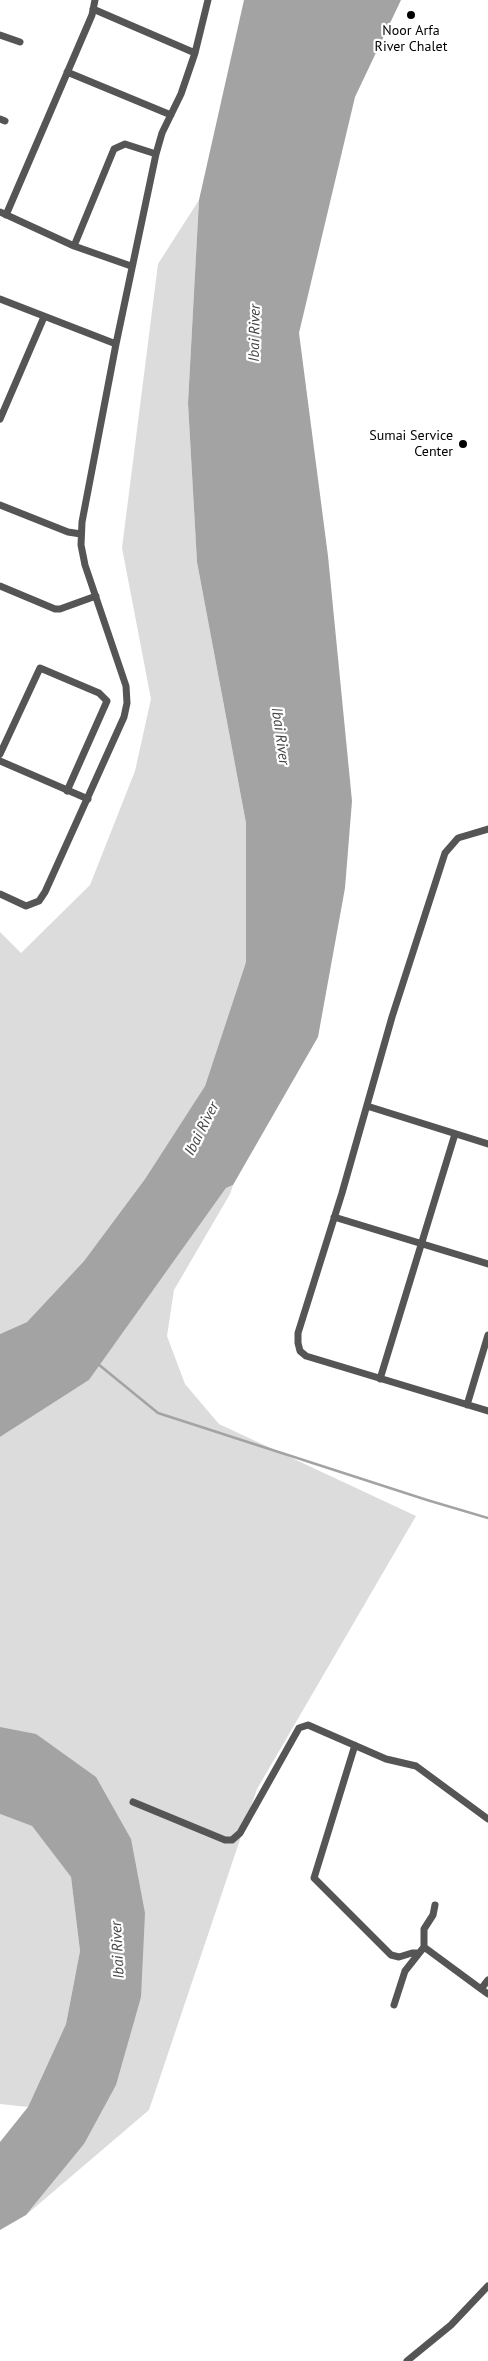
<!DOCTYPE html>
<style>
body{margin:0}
canvas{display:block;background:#fff}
</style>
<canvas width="488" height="2361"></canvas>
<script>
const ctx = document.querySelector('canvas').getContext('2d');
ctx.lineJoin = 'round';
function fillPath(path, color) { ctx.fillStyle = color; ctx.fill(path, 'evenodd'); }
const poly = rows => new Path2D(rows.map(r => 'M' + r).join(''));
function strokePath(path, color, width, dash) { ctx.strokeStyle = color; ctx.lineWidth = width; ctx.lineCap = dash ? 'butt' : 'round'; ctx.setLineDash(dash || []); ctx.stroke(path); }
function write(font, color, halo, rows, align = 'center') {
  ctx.font = font + ' "PT Sans",sans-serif'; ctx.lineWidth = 4.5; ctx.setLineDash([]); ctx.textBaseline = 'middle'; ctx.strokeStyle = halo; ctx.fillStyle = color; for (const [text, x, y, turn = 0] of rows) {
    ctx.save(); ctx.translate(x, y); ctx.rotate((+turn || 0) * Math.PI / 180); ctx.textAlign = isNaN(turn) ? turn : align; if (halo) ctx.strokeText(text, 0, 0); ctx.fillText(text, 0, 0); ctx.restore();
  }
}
const green = poly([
 [199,200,188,403,197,562,246,823,246,962,205,1086,145,1179,84,1261,27,1322,0,1334,0,932,21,953,90,885,135,771,151,699,122,548,158,264],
 [233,1185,230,1194,174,1290,167,1336,185,1384,219,1424,416,1516,257,1789,149,2110,26,2215,84,2144,141,1997,0,1727,0,1437,89,1380,226,1188],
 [0,1814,32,1826,71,1877,80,1951,66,2024,28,2107,0,2104]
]);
const water = poly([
 [244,0,401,0,355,97,299,333,328,556,352,801,345,888,318,1037,233,1185,226,1188,89,1380,0,1437,0,1334,27,1322,84,1261,145,1179,205,1086,246,962,246,823,197,562,188,403,199,200],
 [0,1727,36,1734,96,1777,131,1839,145,1913,141,1997,116,2085,84,2144,26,2215,0,2230,0,2142,28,2107,66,2024,80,1951,71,1877,32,1826,0,1814]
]);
const stream = poly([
 [98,1364,158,1413,427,1500,488,1518]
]);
const minor = poly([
 [93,9,195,53],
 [0,35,20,42],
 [67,72,171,115],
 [0,119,5,121],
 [0,212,74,246,131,266],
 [6,215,92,15,95,0],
 [74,246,114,149,125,144,156,154],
 [0,299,116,344],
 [0,419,44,317],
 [0,505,68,532,81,534],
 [0,586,55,609,60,609,96,596],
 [0,754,40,668,99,693,107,701,67,791],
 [0,761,88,799],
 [488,829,458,838,445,853,392,1017,342,1193,298,1333,298,1343,300,1351,306,1356,488,1411],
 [0,894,26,906,39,901,45,892,124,717,127,703,126,686,85,565,81,545,82,522,116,344,156,154,162,133,181,94,195,53,208,0],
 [367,1106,488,1144],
 [334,1217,488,1264],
 [380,1379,455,1134],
 [467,1405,488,1335],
 [355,1745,314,1878,391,1955,399,1957,412,1953,419,1953],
 [133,1802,225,1840,232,1840,240,1833,299,1728,308,1725,386,1759,416,1766,488,1819],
 [424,1947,481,1989],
 [488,1980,481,1989,488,1994],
 [394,2005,405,1971,424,1947,424,1929,433,1915,435,1905],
 [407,2361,451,2325,488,2286]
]);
const markers = [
 [411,15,5,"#000"],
 [463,444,5,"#000"]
];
const poiNames = [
 ["Noor Arfa",411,31],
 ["River Chalet",411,47],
 ["Sumai Service",453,436,"right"],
 ["Center",453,452,"right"]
];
const waterNames = [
 ["Ibai River",255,333,-89],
 ["Ibai River",280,736,82],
 ["Ibai River",202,1129,-63],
 ["Ibai River",118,1950,-93]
];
fillPath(green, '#dcdcdc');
fillPath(water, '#a3a3a3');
strokePath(stream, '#a3a3a3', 2.5);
strokePath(minor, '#555', 7);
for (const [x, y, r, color] of markers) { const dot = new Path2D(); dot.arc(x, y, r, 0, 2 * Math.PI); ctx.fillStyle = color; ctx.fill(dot); strokePath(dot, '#fff', 2); }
write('14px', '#000', '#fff', poiNames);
write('italic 15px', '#444', '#fff', waterNames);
</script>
